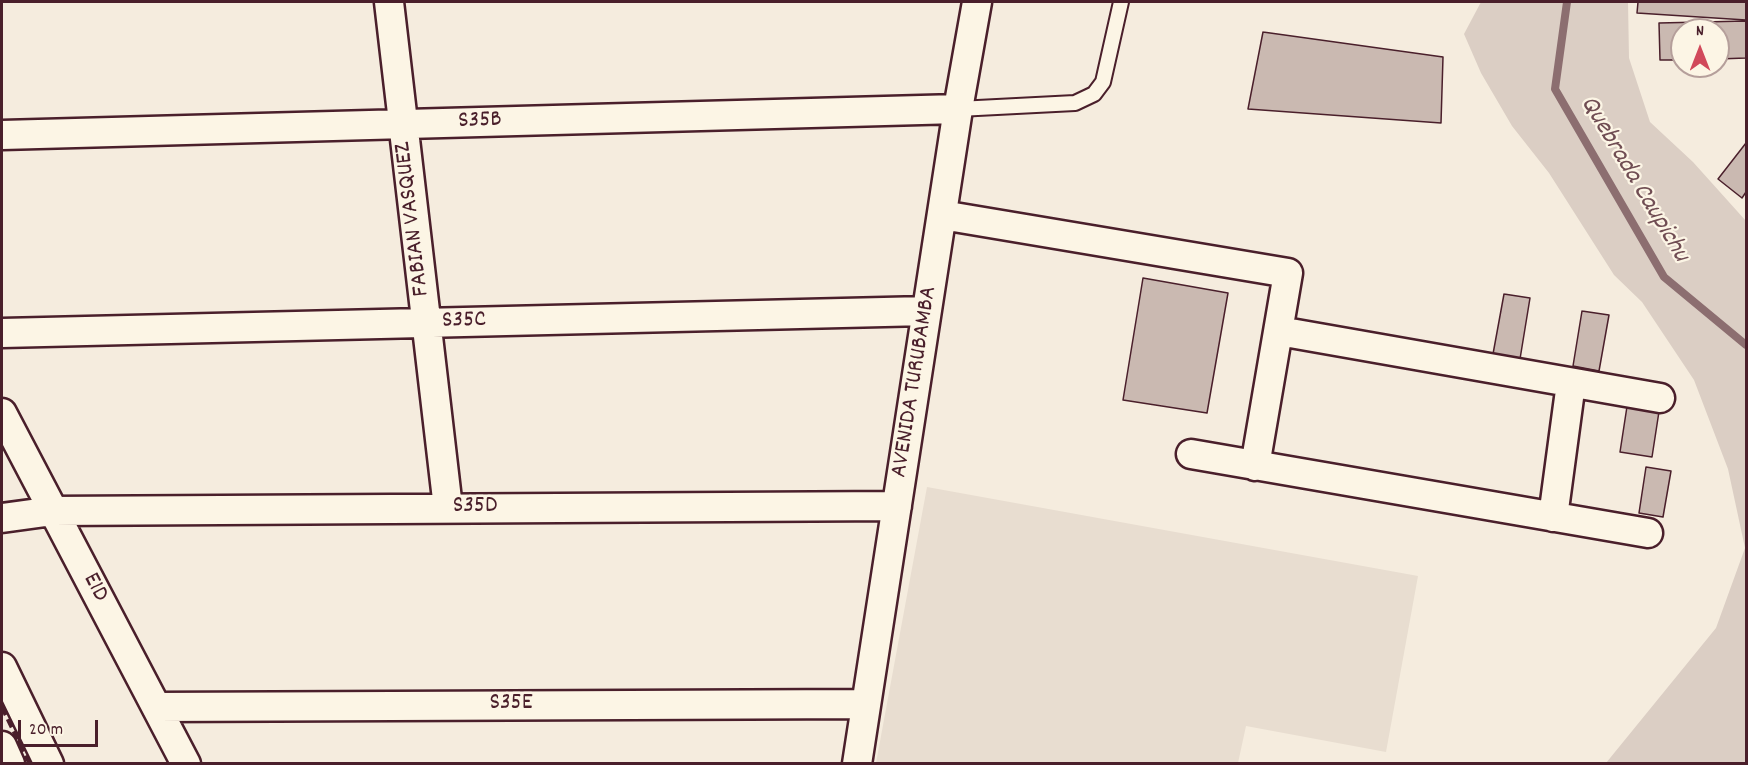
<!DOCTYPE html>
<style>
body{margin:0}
#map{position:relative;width:1748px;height:765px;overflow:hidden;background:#f5ecde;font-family:Dekko,sans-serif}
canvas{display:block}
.frame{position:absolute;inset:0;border:3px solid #4a1f2b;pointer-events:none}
.north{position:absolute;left:1670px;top:18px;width:60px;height:60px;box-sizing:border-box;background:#fcf5e5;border:2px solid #b59f9b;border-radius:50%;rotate:0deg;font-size:16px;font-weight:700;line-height:24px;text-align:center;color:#4a1f2b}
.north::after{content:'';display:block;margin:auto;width:21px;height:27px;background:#d1495b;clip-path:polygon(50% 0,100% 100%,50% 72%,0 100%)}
.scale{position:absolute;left:18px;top:720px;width:80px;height:27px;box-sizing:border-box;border:3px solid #4a1f2b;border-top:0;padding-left:8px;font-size:18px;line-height:21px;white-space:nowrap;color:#4a1f2b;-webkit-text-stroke:4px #fcf5e5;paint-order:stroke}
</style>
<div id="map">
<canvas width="1748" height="765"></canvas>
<div class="frame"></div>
<div class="north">N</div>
<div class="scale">20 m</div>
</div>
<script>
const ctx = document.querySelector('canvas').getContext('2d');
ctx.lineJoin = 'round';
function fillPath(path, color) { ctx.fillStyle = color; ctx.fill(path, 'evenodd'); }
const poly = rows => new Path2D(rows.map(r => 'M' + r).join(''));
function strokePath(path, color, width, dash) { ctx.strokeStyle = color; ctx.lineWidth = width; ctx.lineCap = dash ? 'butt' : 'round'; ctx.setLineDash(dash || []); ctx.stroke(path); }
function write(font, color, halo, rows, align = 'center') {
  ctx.font = font + ' Dekko,sans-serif'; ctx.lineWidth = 4.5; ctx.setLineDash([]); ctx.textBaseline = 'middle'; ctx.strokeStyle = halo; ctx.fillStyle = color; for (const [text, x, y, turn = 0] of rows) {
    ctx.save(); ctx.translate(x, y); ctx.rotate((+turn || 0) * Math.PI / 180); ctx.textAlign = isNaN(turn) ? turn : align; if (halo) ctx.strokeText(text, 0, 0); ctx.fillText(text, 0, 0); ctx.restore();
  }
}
const built = poly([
 [927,487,1418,576,1386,752,1246,726,1238,763,876,763]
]);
const green = poly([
 [1481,2,1628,2,1629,58,1650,122,1693,162,1746,221,1746,763,1606,763,1716,628,1745,548,1728,469,1694,380,1642,302,1614,275,1549,173,1512,126,1481,73,1464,34]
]);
const stream = poly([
 [1567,2,1555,89,1664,277,1746,345]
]);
const building = poly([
 [1638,2,1746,2,1746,20,1637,13,1638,2],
 [1746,21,1746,58,1718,59,1718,30,1682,30,1682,60,1660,60,1659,23,1746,21],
 [1263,32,1443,57,1441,123,1248,109,1263,32],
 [1746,143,1746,192,1742,198,1718,179,1746,143],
 [1143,278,1228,293,1207,413,1123,400,1143,278],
 [1504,294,1530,298,1520,359,1493,354,1504,294],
 [1582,311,1609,315,1599,371,1573,366,1582,311],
 [1628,400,1660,405,1652,457,1620,452,1628,400],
 [1646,467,1671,471,1663,517,1639,513,1646,467]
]);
const service = poly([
 [958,109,1075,103,1094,94,1103,82,1121,2]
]);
const minor = poly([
 [389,2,448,508],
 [2,135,958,109],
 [942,215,1288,273,1255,466],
 [1279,331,1660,398],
 [2,333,926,311],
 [2,413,186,764],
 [1191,454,1648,533],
 [1553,517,1571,383],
 [2,518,53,511,897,506],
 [2,667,49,764],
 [157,707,866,704],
 [2,746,10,764],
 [857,764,958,109,977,2]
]);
const rail = poly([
 [2,707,30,764]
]);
const streetNames = [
 ["S35B",480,122,-2],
 ["FABIAN VASQUEZ",414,219,-97],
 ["S35C",464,322,-1],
 ["AVENIDA TURUBAMBA",916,382,-81],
 ["S35D",475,508],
 ["E1D",94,588,62],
 ["S35E",511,705]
];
const waterNames = [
 ["Quebrada Caupichu",1633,180,59]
];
fillPath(built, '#e8ddd0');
fillPath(green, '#dbcec4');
strokePath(stream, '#8c6e70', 8);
fillPath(building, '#cab9b1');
strokePath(building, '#4a1f2b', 1.5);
strokePath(service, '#4a1f2b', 18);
strokePath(minor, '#4a1f2b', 33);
strokePath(service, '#fcf5e5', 14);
strokePath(minor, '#fcf5e5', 28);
strokePath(rail, '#4a1f2b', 4.5, [9, 4.5]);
write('24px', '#4a1f2b', '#fcf5e5', streetNames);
write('italic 26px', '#704d53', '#fcf5e5', waterNames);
</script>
